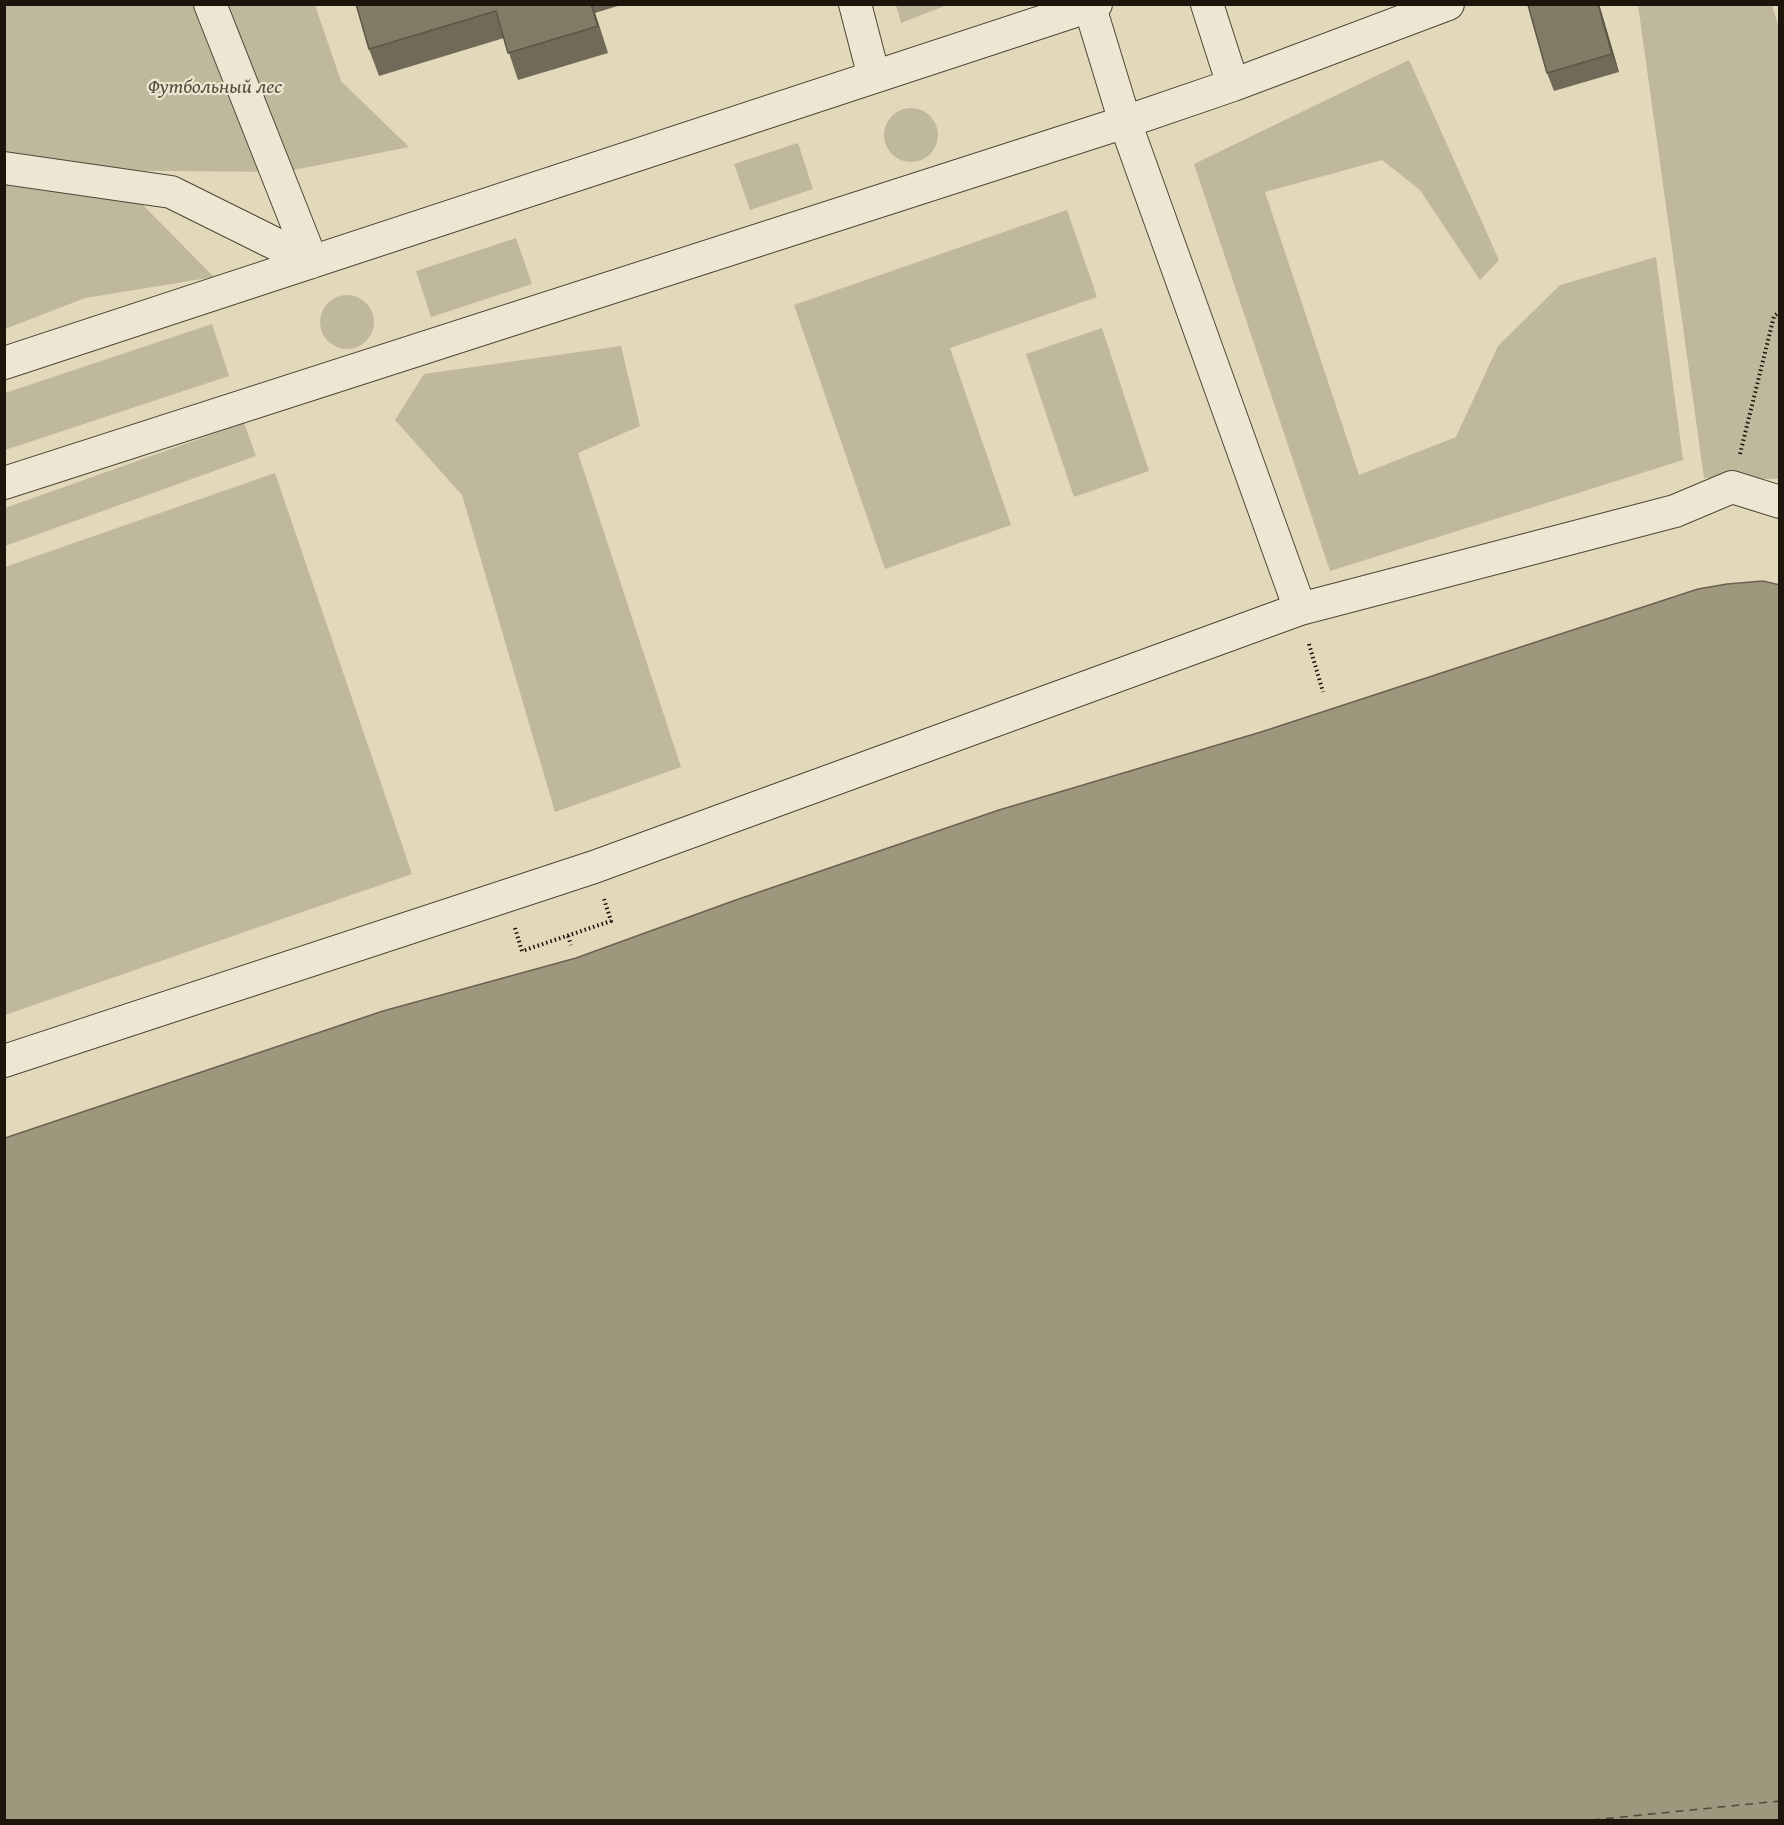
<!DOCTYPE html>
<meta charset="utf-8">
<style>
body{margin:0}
#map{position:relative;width:1784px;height:1825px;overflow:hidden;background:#e2d9ba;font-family:"Gentium Book Plus",serif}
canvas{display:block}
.frame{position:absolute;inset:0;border:6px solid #1c150b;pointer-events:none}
</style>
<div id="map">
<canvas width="1784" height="1825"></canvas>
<div class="frame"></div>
</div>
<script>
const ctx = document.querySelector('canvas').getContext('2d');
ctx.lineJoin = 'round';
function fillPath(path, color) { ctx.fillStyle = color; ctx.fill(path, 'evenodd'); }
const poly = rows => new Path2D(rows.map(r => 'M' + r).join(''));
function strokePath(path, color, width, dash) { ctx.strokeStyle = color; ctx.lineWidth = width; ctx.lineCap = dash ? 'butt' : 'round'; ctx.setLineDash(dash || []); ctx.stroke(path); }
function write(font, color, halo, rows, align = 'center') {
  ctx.font = font + ' "Gentium Book Plus",serif'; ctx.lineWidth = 4.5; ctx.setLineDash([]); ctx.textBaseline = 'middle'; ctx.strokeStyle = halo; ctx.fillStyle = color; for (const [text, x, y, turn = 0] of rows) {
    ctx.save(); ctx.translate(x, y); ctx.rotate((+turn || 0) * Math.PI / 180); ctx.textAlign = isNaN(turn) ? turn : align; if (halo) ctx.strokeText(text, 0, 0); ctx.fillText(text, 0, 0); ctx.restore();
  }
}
const green = poly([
 [4,5,315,5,341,81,409,147,284,172,55,170,5,160],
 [896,5,896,4,947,5,901,23],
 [1638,5,1772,5,1779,28,1779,479,1704,478],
 [1409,60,1499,260,1480,280,1420,190,1382,160,1265,192,1359,475,1456,437,1498,346,1560,285,1656,257,1683,460,1330,571,1194,164],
 '884 135a27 27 0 1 1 54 0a27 27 0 1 1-54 0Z',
 [798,143,813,189,750,210,734,164],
 [5,180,129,191,214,277,85,298,5,329],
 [1067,210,1097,297,950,348,1011,525,885,569,794,305],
 [516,238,532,284,431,317,416,271],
 '320 322a27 27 0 1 1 54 0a27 27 0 1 1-54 0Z',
 [212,324,229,376,5,450,5,393],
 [1102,328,1149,471,1074,497,1026,354],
 [621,346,640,426,578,453,681,767,555,812,462,495,395,420,424,374],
 [244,423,256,456,5,546,5,508],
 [275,473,412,874,5,1015,5,567]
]);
const water = poly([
 [1763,581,1780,585,1779,1820,5,1820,5,1138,383,1011,576,958,733,901,999,810,1261,732,1698,589,1727,584,1763,581]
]);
const ferry = poly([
 [1592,1820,1780,1801]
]);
const path = poly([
 [1740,454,1774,316,1780,312],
 [1309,644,1323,692],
 [515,928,522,951,611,921,604,899],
 [568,936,571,945]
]);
const street = poly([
 [855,4,874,77],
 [1089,4,1125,122,1300,609],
 [1207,4,1233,85],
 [4,168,171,192,312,262,210,4],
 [4,363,1096,4],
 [4,483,1125,122,1233,85,1448,4],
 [4,1061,594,867,1300,609,1675,511,1732,487,1780,502]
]);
const wall = poly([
 [356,4,624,4,595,13,608,53,518,80,504,38,379,76,369,49],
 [1599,4,1619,72,1554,91,1547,73]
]);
const shadedWall = poly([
 [591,4,592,4,595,13,608,53],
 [1598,4,1599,4,1619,72,1612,54]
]);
const building = poly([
 [356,4,591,4,598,26,508,53,496,11,369,49,356,4],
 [1531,4,1598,4,1612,54,1547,73,1528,5,1531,4]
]);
const parkNames = [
 ["Футбольный лес",215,88]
];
fillPath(green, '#c0b89c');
fillPath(water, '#9f967e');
strokePath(water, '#6b6250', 1.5);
strokePath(ferry, '#504939', 1.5, [8, 6]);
strokePath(street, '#4e4637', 34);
strokePath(path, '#1c150b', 4, [1.5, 3]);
strokePath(street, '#ece6d2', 32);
fillPath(wall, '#716a58');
fillPath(shadedWall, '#5c5647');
fillPath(building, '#837b66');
strokePath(building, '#5c5647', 1.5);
write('italic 20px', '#554e3e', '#ece6d2', parkNames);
</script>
